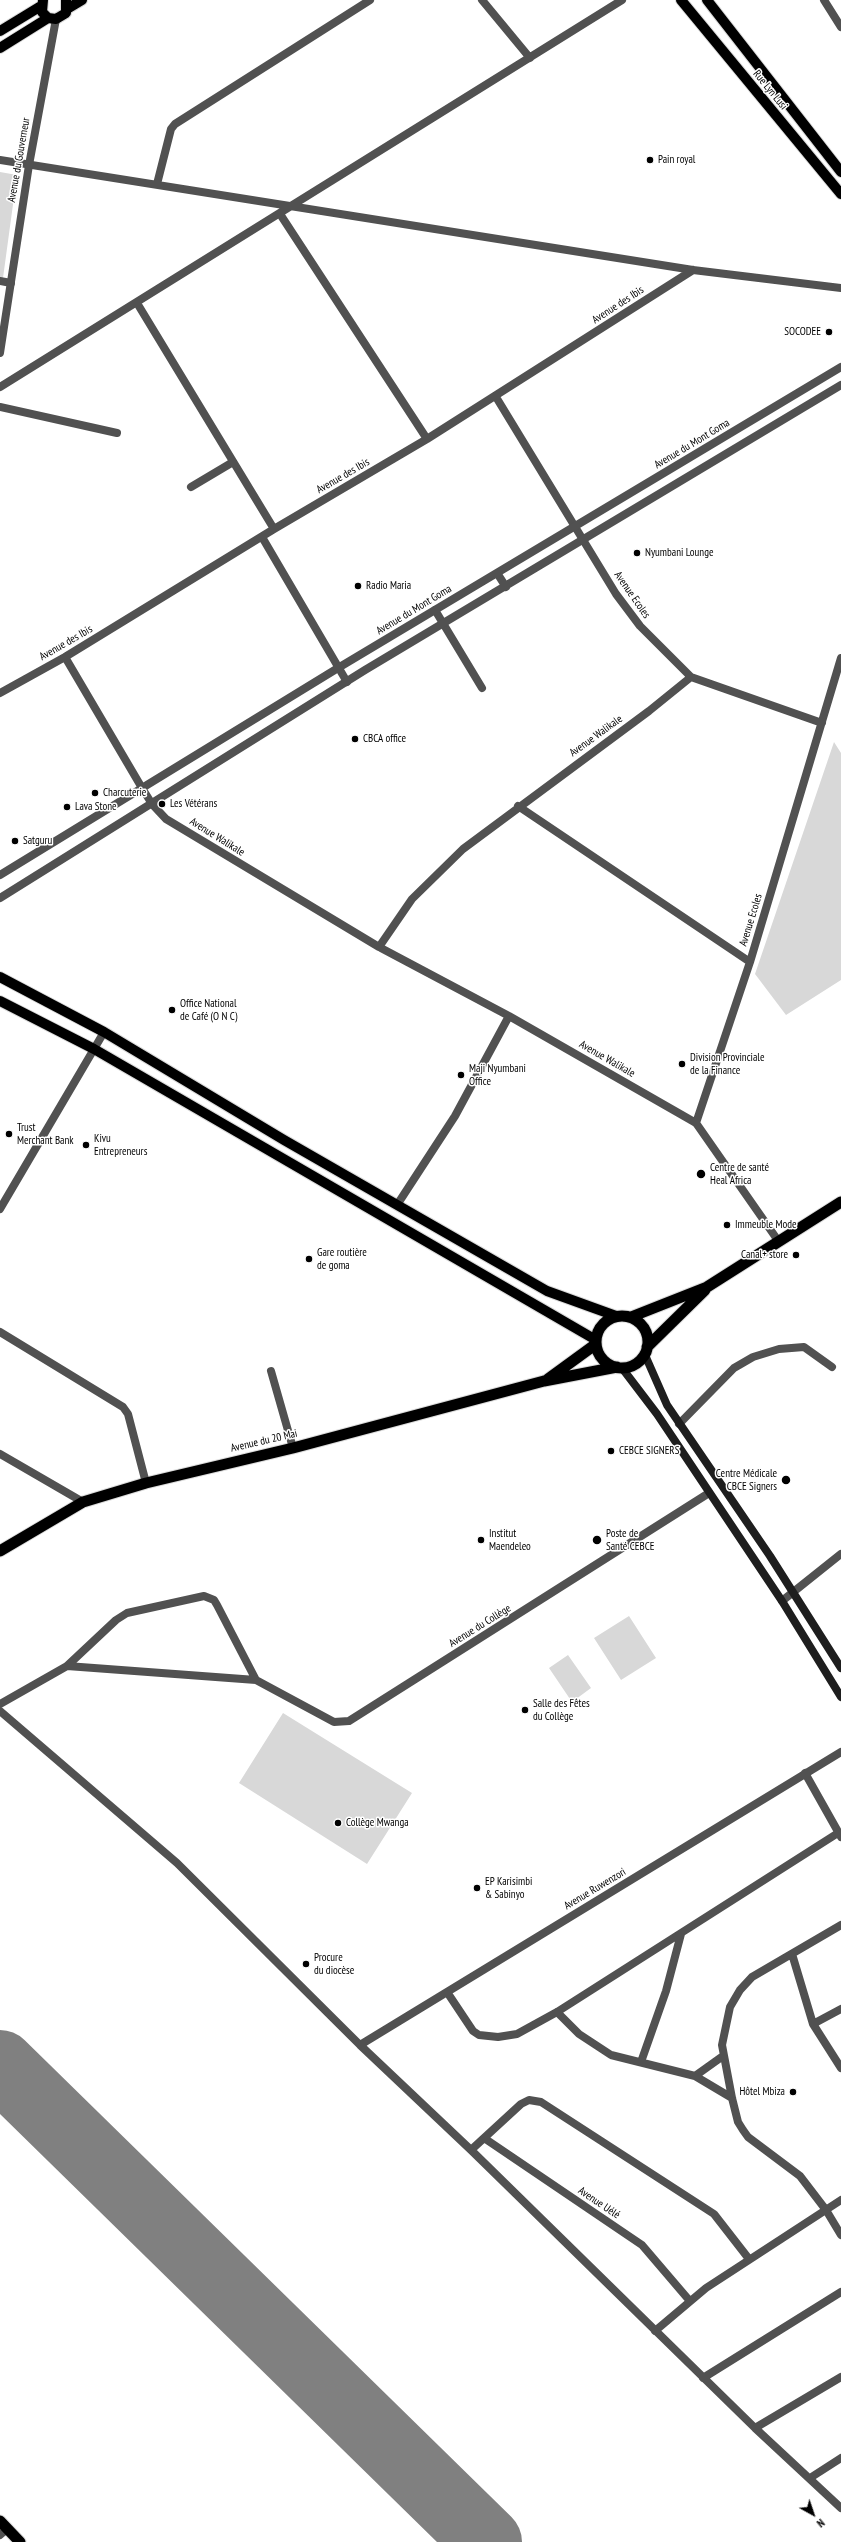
<!DOCTYPE html>
<meta charset="utf-8">
<style>
body{margin:0}
#map{position:relative;width:841px;height:2542px;overflow:hidden;background:#fff;font-family:"PT Sans Narrow",sans-serif}
canvas{display:block}
.north{position:absolute;left:793px;top:2494px;width:40px;height:40px;-webkit-text-stroke:3px #fff;paint-order:stroke;rotate:140deg;font-size:11px;font-weight:700;line-height:16px;text-align:center;color:#000}
.north::after{content:'';display:block;margin:auto;width:14px;height:18px;background:#000;clip-path:polygon(50% 0,100% 100%,50% 72%,0 100%)}
</style>
<div id="map">
<canvas width="841" height="2542"></canvas>
<div class="north">N</div>
</div>
<script>
const ctx = document.querySelector('canvas').getContext('2d');
ctx.lineJoin = 'round';
function fillPath(path, color) { ctx.fillStyle = color; ctx.fill(path, 'evenodd'); }
const poly = rows => new Path2D(rows.map(r => 'M' + r).join(''));
function strokePath(path, color, width, dash) { ctx.strokeStyle = color; ctx.lineWidth = width; ctx.lineCap = dash ? 'butt' : 'round'; ctx.setLineDash(dash || []); ctx.stroke(path); }
function write(font, color, halo, rows, align = 'center') {
  ctx.font = font + ' "PT Sans Narrow",sans-serif'; ctx.lineWidth = 3; ctx.setLineDash([]); ctx.textBaseline = 'middle'; ctx.strokeStyle = halo; ctx.fillStyle = color; for (const [text, x, y, turn = 0] of rows) {
    ctx.save(); ctx.translate(x, y); ctx.rotate((+turn || 0) * Math.PI / 180); ctx.textAlign = isNaN(turn) ? turn : align; if (halo) ctx.strokeText(text, 0, 0); ctx.fillText(text, 0, 0); ctx.restore();
  }
}
const green = poly([
 [0,172,17,175,3,278,0,277],
 [834,742,841,753,841,980,786,1015,755,974],
 [629,1616,656,1658,621,1680,594,1638],
 [568,1655,591,1688,572,1702,549,1668],
 [283,1713,412,1793,367,1864,239,1783]
]);
const runway = poly([
 [0,2065,487,2542]
]);
const minor = poly([
 [482,0,530,58],
 [824,0,841,27],
 [0,160,693,270,841,288],
 [157,184,171,129,175,124,370,0],
 [280,214,427,439],
 [0,281,11,283],
 [137,303,274,529],
 [0,387,622,0],
 [496,397,616,594,640,626,691,677,822,723],
 [0,407,117,433],
 [191,487,233,462],
 [262,537,347,682],
 [435,610,482,688],
 [65,657,142,788,152,804,166,819,379,947,509,1016,696,1123,779,1242],
 [0,693,65,657,274,529,427,439,693,270],
 [518,806,750,962],
 [379,947,412,899,463,849,649,711,691,677],
 [696,1123,750,962,841,658],
 [397,1205,455,1116,509,1016],
 [0,1209,104,1032],
 [271,1371,293,1448],
 [679,1424,734,1368,753,1357,779,1349,804,1347,832,1367],
 [0,1454,83,1502],
 [782,1601,841,1554],
 [67,1666,256,1680,334,1722,349,1721,709,1493],
 [0,1704,67,1666,116,1620,127,1613,204,1596,214,1600,217,1605,256,1680],
 [0,1711,177,1863,360,2045,471,2150,755,2428,841,2508],
 [805,1773,841,1837],
 [841,1925,752,1977,740,1990,730,2007,722,2045,732,2098,738,2122,743,2130,748,2137,800,2176,826,2210,841,2235],
 [792,1954,813,2024,841,2068],
 [447,1992,473,2031,479,2035,498,2037,517,2034,557,2012,838,1833],
 [557,2012,579,2034,611,2055,695,2076,732,2098],
 [813,2024,841,2009],
 [360,2045,841,1752],
 [641,2062,666,1991,681,1934],
 [695,2076,723,2056],
 [484,2138,642,2245,689,2300],
 [471,2150,521,2104,529,2100,541,2102,714,2214,749,2259],
 [655,2331,706,2288,841,2200],
 [703,2378,841,2292],
 [755,2428,841,2377],
 [810,2478,841,2458],
 [0,2535,7,2529]
]);
const tertiary = poly([
 [0,353,29,165,56,19],
 [497,573,506,587],
 [0,875,338,668,841,367],
 [0,898,365,670,841,385],
 [0,1332,123,1407,128,1414,146,1483]
]);
const secondary = poly([
 [645,1355,667,1405,770,1556,841,1668],
 [622,1368,657,1414,782,1601,841,1697]
]);
const primary = poly([
 [43,0,42,12,48,18,56,19,66,13,66,0],
 [681,0,841,194],
 [707,0,841,172],
 [67,9,82,0],
 [0,31,41,6],
 [0,48,48,18],
 [0,977,104,1032,284,1140,547,1291,616,1316],
 [0,1001,94,1049,596,1340]
]);
const trunk = poly([
 '596 1342a26 26 0 1 1 52 0a26 26 0 1 1-52 0Z',
 [631,1317,707,1287,841,1202],
 [647,1347,705,1290],
 [548,1379,596,1344],
 [0,1551,83,1502,146,1483,293,1448,544,1381,617,1367],
 [0,2521,20,2542]
]);
const markers = [
 [650,160,4,"#000"],
 [829,332,4,"#000"],
 [637,553,4,"#000"],
 [358,586,4,"#000"],
 [355,739,4,"#000"],
 [95,793,4,"#000"],
 [162,804,4,"#000"],
 [67,807,4,"#000"],
 [15,841,4,"#000"],
 [172,1010,4,"#000"],
 [682,1064,4,"#000"],
 [461,1075,4,"#000"],
 [9,1134,4,"#000"],
 [86,1145,4,"#000"],
 [701,1174,5,"#000"],
 [727,1225,4,"#000"],
 [796,1255,4,"#000"],
 [309,1259,4,"#000"],
 [611,1451,4,"#000"],
 [786,1480,5,"#000"],
 [481,1540,4,"#000"],
 [597,1540,5,"#000"],
 [525,1710,4,"#000"],
 [338,1823,4,"#000"],
 [477,1888,4,"#000"],
 [306,1964,4,"#000"],
 [793,2092,4,"#000"]
];
const streetNames = [
 ["Rue Lyn Lusi",770,90,51],
 ["Avenue du Gouverneur",19,160,-80],
 ["Avenue des Ibis",618,305,-33],
 ["Avenue du Mont Goma",692,444,-31],
 ["Avenue des Ibis",343,476,-30],
 ["Avenue Ecoles",632,595,55],
 ["Avenue du Mont Goma",414,610,-31],
 ["Avenue des Ibis",66,643,-30],
 ["Avenue Walikale",596,736,-36],
 ["Avenue Walikale",217,837,32],
 ["Avenue Ecoles",751,920,-73],
 ["Avenue Walikale",607,1059,30],
 ["Avenue du 20 Mai",264,1441,-13],
 ["Avenue du Collège",480,1626,-32],
 ["Avenue Ruwenzori",595,1889,-31],
 ["Avenue Uélé",599,2203,34]
];
const poiNames = [
 ["Pain royal",658,160],
 ["SOCODEE",821,332,"right"],
 ["Nyumbani Lounge",645,553],
 ["Radio Maria",366,586],
 ["CBCA office",363,739],
 ["Charcuterie",103,793],
 ["Les Vétérans",170,804],
 ["Lava Stone",75,807],
 ["Satguru",23,841],
 ["Office National",180,1004],
 ["de Café (O N C)",180,1017],
 ["Division Provinciale",690,1058],
 ["de la Finance",690,1071],
 ["Maji Nyumbani",469,1069],
 ["Office",469,1082],
 ["Trust",17,1128],
 ["Merchant Bank",17,1141],
 ["Kivu",94,1139],
 ["Entrepreneurs",94,1152],
 ["Centre de santé",710,1168],
 ["Heal Africa",710,1181],
 ["Immeuble Mode",735,1225],
 ["Gare routière",317,1253],
 ["de goma",317,1266],
 ["Canal+ store",788,1255,"right"],
 ["CEBCE SIGNERS",619,1451],
 ["Centre Médicale",777,1474,"right"],
 ["CBCE Signers",777,1487,"right"],
 ["Institut",489,1534],
 ["Maendeleo",489,1547],
 ["Poste de",606,1534],
 ["Santé CEBCE",606,1547],
 ["Salle des Fêtes",533,1704],
 ["du Collège",533,1717],
 ["Collège Mwanga",346,1823],
 ["EP Karisimbi",485,1882],
 ["& Sabinyo",485,1895],
 ["Procure",314,1958],
 ["du diocèse",314,1971],
 ["Hôtel Mbiza",785,2092,"right"]
];
fillPath(green, '#d8d8d8');
strokePath(runway, '#808080', 70);
strokePath(primary, '#dbdbdb', 12);
strokePath(trunk, '#dbdbdb', 13);
strokePath(minor, '#515151', 8);
strokePath(tertiary, '#515151', 8);
strokePath(secondary, '#1e1e1e', 8);
strokePath(primary, '#000', 10);
strokePath(trunk, '#000', 11);
for (const [x, y, r, color] of markers) { const dot = new Path2D(); dot.arc(x, y, r, 0, 2 * Math.PI); ctx.fillStyle = color; ctx.fill(dot); strokePath(dot, '#fff', 1.5); }
write('11px', '#000', '#fff', streetNames);
write('11px', '#000', '#fff', poiNames, 'left');
</script>
